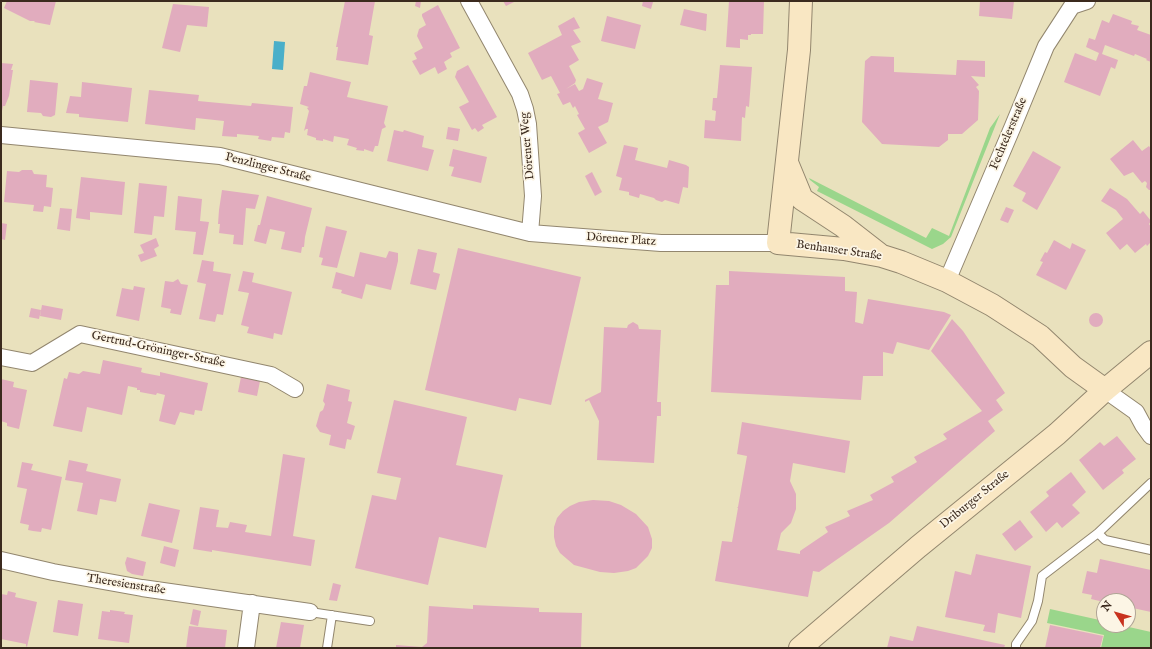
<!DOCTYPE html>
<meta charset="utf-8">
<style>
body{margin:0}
#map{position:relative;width:1152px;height:649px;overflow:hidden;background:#e9e1bd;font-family:"IM FELL English",serif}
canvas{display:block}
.frame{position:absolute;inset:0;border:2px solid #3b2a1e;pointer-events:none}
.north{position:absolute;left:1096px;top:593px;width:40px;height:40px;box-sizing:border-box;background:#fcf5e5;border:1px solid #afa495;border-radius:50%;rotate:307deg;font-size:11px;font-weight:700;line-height:16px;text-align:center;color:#3b2a1e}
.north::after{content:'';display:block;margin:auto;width:14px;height:18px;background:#c8321e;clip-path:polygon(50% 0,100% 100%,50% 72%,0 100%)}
</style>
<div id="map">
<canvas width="1152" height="649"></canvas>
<div class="frame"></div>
<div class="north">N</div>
</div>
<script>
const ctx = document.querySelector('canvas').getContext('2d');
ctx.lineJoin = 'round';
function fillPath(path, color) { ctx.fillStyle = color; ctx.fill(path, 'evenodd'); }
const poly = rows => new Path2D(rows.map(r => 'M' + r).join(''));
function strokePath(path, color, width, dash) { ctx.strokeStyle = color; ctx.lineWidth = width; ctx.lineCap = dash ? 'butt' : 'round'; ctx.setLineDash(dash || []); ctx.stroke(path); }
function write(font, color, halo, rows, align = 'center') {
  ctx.font = font + ' "IM FELL English",serif'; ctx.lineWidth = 3.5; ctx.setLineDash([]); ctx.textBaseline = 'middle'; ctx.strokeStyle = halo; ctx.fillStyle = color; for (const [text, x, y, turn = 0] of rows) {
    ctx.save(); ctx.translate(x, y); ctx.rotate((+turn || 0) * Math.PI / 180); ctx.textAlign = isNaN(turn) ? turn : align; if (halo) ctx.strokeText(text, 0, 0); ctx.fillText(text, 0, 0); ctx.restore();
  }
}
const green = poly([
 [1000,114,951,237,943,244,932,249,817,191,819,187,810,180,809,178,926,238,932,228,949,236,990,128],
 [1050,609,1104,621,1104,625,1120,625,1151,632,1151,648,1101,648,1104,635,1047,623]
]);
const water = poly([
 [274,41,285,42,283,70,272,69]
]);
const building = poly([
 [7,1,56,1,50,25,34,22,35,21,30,21,4,8],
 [345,1,375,1,369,35,373,36,368,65,336,60,338,47,336,47],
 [416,1,421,1,420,8,415,6],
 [503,1,516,1,506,6],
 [643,1,653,2,651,9,642,6],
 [729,1,764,1,763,34,751,34,751,35,748,35,748,40,740,39,740,48,726,47],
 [980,1,1014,1,1012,19,979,16],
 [173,4,209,7,207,27,187,25,180,52,162,48],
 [438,5,460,48,450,53,452,57,444,62,447,69,438,74,435,67,420,75,412,61,417,59,414,53,423,48,417,36,419,29,426,25,422,16,422,14],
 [684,9,707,14,706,31,680,25],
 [1113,14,1132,21,1131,24,1139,26,1137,30,1151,35,1151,62,1146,60,1147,59,1135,54,1134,56,1105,45,1102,54,1118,60,1115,69,1111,67,1100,96,1064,82,1075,53,1096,61,1099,53,1086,47,1089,38,1095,40,1102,20,1109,23],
 [607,16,641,25,635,49,601,41],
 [574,17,580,28,573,30,581,42,571,46,579,60,569,66,576,80,575,83,566,89,575,84,579,91,583,89,587,78,603,83,598,99,613,103,608,122,598,127,607,143,589,153,578,133,585,129,577,115,579,114,575,106,573,108,570,102,563,105,557,94,560,93,551,76,542,80,528,53,562,35,558,26],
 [871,56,894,57,894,72,956,75,957,60,985,61,985,77,971,76,979,85,976,87,979,91,978,120,962,134,948,134,948,140,939,147,882,144,862,122,865,61],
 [1,63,13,64,11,70,13,70,9,96,5,106,3,106,2,111],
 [468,65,497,117,482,125,484,128,478,132,475,128,472,130,459,107,469,102,455,77,457,71],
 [720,65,752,67,749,107,746,106,745,118,742,117,741,141,704,138,705,120,715,121,716,111,712,110,713,98,717,98],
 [310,72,351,82,347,97,388,106,384,123,386,127,382,129,378,146,375,146,373,152,364,149,364,151,356,150,357,148,347,145,349,139,334,136,333,142,323,139,323,141,316,140,316,138,307,135,308,129,306,129,304,131,309,111,307,108,309,107,300,104,304,86,307,86],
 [30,80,58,83,55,115,51,117,43,116,41,113,27,112],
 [82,82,132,88,128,122,79,117,79,114,66,113,70,96,81,97],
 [149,90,199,95,198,101,251,106,252,103,293,107,290,133,285,132,284,138,272,137,271,141,258,139,259,136,237,134,237,137,222,136,224,121,196,118,195,130,145,124],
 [448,127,460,129,458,141,446,139],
 [394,130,403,132,404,130,424,136,422,147,434,150,428,171,387,161],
 [1133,140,1142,151,1149,146,1151,149,1151,190,1149,190,1146,187,1147,183,1145,181,1142,183,1133,172,1124,176,1110,159],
 [624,145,638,148,635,160,667,168,669,160,686,165,689,167,688,188,683,187,679,204,665,200,662,202,656,200,654,198,640,194,639,198,629,195,629,192,619,190,622,178,616,176],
 [453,149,487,157,481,183,451,176,454,167,449,166],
 [1033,151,1061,167,1037,210,1022,201,1026,193,1013,186],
 [22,170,32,170,34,174,47,175,46,187,53,188,51,207,44,206,43,212,33,211,34,205,4,202,7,171,19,172],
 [592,172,602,192,595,196,585,176],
 [81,177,125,182,122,215,90,212,90,220,76,218],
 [139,183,167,186,164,217,154,216,152,235,134,233],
 [1110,188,1127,199,1140,214,1143,211,1151,221,1149,224,1151,227,1151,242,1147,246,1146,244,1135,253,1127,244,1120,250,1106,233,1123,219,1116,210,1101,201],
 [222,190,259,195,255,209,246,208,243,245,233,244,234,235,219,233,220,224,218,224,219,210],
 [178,196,202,199,200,221,209,222,203,255,193,254,196,232,175,230],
 [267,196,312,208,305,237,304,247,302,247,301,253,281,249,285,232,270,229,266,244,254,241,258,225,260,225],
 [1006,207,1014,210,1008,223,1000,220],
 [60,208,72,209,70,231,57,229],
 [1,223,7,224,5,240,1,239],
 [326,226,347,231,337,268,321,265,323,258,319,257],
 [156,238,159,246,154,249,157,256,141,262,138,255,144,253,140,245],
 [1054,240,1070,249,1072,243,1086,250,1066,290,1036,275,1043,262,1040,261,1045,252,1047,253],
 [458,248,581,277,551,405,519,398,516,411,425,390],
 [418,249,437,253,433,272,440,274,436,290,410,284],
 [389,251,398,253,398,261,391,290,366,284,362,299,341,293,342,290,332,288,336,272,354,277,360,252,386,258],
 [202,260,214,262,213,271,231,274,223,315,217,314,215,322,199,319,206,284,197,282],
 [243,271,254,273,252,282,292,292,282,335,274,333,273,339,247,333,249,327,241,325,249,293,238,291],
 [729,271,845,277,845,291,857,292,855,322,863,324,868,299,944,312,951,315,929,350,897,342,893,354,883,352,883,376,863,376,861,400,711,392,716,285,729,285],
 [178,279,181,284,188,285,181,315,170,313,171,309,161,307,165,281,173,282],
 [134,286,145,288,139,321,116,316,122,288,133,290],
 [42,305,63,309,61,320,40,316],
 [31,308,41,310,39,319,29,317],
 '1089 320a7 7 0 1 1 14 0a7 7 0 1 1-14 0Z',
 [952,319,963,331,1005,393,996,400,1003,410,988,421,995,431,889,523,819,572,813,571,808,597,715,581,722,541,732,542,738,508,737,507,738,507,747,456,737,454,742,422,850,441,845,473,793,463,790,481,796,494,796,509,791,523,781,533,777,550,800,554,800,551,828,532,825,527,850,516,847,511,873,500,870,495,894,482,891,477,917,462,914,457,947,439,943,434,982,411,931,351],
 [633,322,638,325,639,329,661,330,657,402,661,402,661,416,657,416,654,463,597,460,599,421,589,400,585,402,585,400,601,392,604,327,627,328,628,325],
 [103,360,142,368,141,372,144,373,160,376,160,372,208,383,202,411,195,410,194,415,180,412,175,425,159,421,165,395,157,393,156,395,140,392,140,390,137,390,137,388,128,386,122,415,87,407,82,432,53,426,64,378,67,379,69,372,79,374,83,371,100,374],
 [241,377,260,381,257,396,238,392],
 [1,379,14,382,13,387,27,390,19,429,7,426,7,423,1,421],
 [327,384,350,390,348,401,352,402,347,423,355,426,351,440,347,439,345,449,329,445,331,435,320,432,316,426,320,412,323,410,325,404,323,401],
 [394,400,467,417,456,465,503,475,486,548,439,537,428,585,355,568,372,495,396,500,401,478,377,473],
 [1117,436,1136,459,1122,470,1124,473,1103,490,1079,460,1100,442,1104,446],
 [283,454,305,458,293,536,315,540,311,566,212,550,212,552,193,549,200,507,219,510,216,527,228,528,230,522,247,525,245,532,271,536],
 [69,460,88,464,86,471,121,479,116,502,100,499,97,515,77,511,83,483,65,480],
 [22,462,33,464,31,470,62,477,51,530,42,528,41,532,33,531,28,530,29,525,20,523,27,489,17,487],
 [1071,472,1086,492,1072,505,1080,513,1062,528,1057,522,1046,532,1030,512,1049,496,1046,492],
 [593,500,609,501,621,505,636,514,648,527,652,539,652,548,648,556,636,568,628,571,614,573,600,572,574,565,560,553,556,546,554,537,554,527,557,518,563,511,570,506,579,502],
 [149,503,180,510,172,543,141,536],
 [1020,520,1033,537,1015,551,1002,534],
 [164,546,179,550,175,567,160,563],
 [976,554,1031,566,1021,618,998,613,995,633,983,631,985,625,945,617,955,571,971,575],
 [127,557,146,562,143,576,132,574,127,571,125,563],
 [1100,559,1151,570,1151,612,1128,607,1128,601,1104,602,1091,599,1092,595,1082,593,1087,571,1097,573],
 [333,583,341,585,337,601,329,600],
 [8,591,16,593,15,597,37,602,27,647,26,646,26,644,1,639,1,594,7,595],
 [58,600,83,604,78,636,53,632],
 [473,605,539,608,539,612,582,613,581,648,396,648,396,645,422,647,427,643,429,606,473,609],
 [193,609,201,611,198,626,190,624],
 [110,610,125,612,124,614,133,615,129,643,98,639,102,611,110,612],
 [281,622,304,625,300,648,276,648],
 [1050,625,1103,636,1100,648,1045,648],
 [189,626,227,630,225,648,186,648],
 [917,626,1005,645,1004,648,887,648,890,636,913,641]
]);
const service = poly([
 [1098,533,1105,540,1151,550],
 [310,612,370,621],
 [327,648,332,615],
 [1016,648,1016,644,1032,621,1038,601,1042,576,1098,533,1151,483]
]);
const minor = poly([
 [469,1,520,94,525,109,528,124,533,196,530,233],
 [1,135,220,156,530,233,661,243,778,243],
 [947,281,1013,126,1046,46,1072,6,1087,1],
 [1,357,32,363,80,334,271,375,295,389],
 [1105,390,1136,412,1143,425,1151,436],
 [1,560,53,572,142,588,310,612],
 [246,648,252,603]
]);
const secondary = poly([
 [801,1,799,50,778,243,844,249,882,256,901,262,947,281,992,305,1040,336,1073,367,1105,390],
 [788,165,802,199,843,226,879,254],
 [800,648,918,547,1057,434,1105,390,1151,352]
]);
const streetNames = [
 ["Fechtelerstraße",1009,134,-67],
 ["Dörener Weg",528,146,-95],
 ["Penzlinger Straße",268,168,14],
 ["Dörener Platz",621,240,4],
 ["Benhauser Straße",839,251,8],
 ["Gertrud-Gröninger-Straße",158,350,12],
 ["Driburger Straße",975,500,-39],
 ["Theresienstraße",126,585,9]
];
fillPath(green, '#9ad68b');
fillPath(water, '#4aafc9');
fillPath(building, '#e1acbe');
strokePath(service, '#92866e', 10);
strokePath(minor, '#92866e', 18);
strokePath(secondary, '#92866e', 24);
strokePath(service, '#fff', 8);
strokePath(minor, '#fff', 16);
strokePath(secondary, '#f9e7c3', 22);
write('12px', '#3b2a1e', '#fcf5e5', streetNames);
</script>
